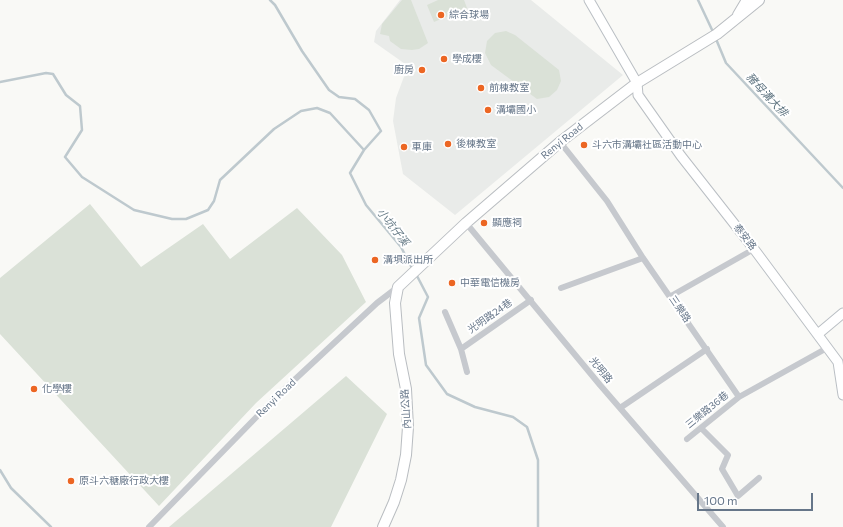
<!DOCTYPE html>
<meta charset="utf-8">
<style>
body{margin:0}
#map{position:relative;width:843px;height:527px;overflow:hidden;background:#f9f9f6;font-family:Commissioner,sans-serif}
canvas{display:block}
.scale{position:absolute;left:697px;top:493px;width:116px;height:18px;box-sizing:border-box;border:2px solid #667689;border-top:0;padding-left:5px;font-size:12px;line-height:14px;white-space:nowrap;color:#667689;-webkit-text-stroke:3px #fff;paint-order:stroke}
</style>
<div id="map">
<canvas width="843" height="527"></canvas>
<div class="scale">100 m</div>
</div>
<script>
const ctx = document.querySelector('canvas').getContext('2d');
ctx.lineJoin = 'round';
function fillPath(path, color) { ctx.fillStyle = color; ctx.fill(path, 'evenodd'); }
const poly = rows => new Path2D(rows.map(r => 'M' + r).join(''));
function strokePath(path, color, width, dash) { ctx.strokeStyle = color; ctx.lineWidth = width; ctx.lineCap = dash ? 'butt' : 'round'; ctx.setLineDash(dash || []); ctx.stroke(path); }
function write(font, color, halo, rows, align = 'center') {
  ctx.font = font + ' Commissioner,"Noto Sans TC",sans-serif'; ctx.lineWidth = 4; ctx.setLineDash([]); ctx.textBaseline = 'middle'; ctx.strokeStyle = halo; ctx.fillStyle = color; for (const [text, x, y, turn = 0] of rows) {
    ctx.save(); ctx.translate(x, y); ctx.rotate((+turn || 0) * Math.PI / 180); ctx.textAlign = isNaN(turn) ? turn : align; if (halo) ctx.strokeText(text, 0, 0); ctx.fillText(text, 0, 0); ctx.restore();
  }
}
const built = poly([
 [400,0,531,0,623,75,455,215,403,174,393,121,396,98,408,66,374,42,376,31]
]);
const green = poly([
 [402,0,411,0,428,43,419,49,412,50,401,49,390,41,389,36,380,34,382,24],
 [438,0,464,0,467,8,434,22,427,5],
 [506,31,515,35,559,70,561,81,557,90,549,97,537,99,491,65,485,53,487,41,495,33],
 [90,204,141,267,203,224,230,259,297,208,342,255,366,302,256,403,159,506,0,334,0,278],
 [346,376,387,414,331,527,169,527]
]);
const stream = poly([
 [270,0,275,5,302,51,329,90,339,97,355,99,369,110,381,131,364,150,350,173,366,205,401,247,413,270],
 [698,0,714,34],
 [716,39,726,63,843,188],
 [0,82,46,73,53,74,66,95,80,106,82,130,65,157,82,177,134,210,172,219,186,219,208,210,214,201,220,180,274,129,301,111,317,108,330,113,364,150],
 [416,274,428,297,419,318,426,365,447,394,475,407,513,417,527,427,538,460,538,527],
 [0,470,11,488,51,527]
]);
const street = poly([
 [560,142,607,201,643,258,739,397,827,348],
 [466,223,600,385,723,527],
 [561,288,643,258],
 [671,296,754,249],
 [445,312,461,349],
 [467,372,461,349,531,300],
 [620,408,707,349],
 [701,428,728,455,722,469,738,496,759,478],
 [687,439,739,397],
 [149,527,275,398,377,303,398,287]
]);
const secondary = poly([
 [589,0,637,83,638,95,681,156,754,249,838,362,843,395],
 [818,334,843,313]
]);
const primary = poly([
 [738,15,747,0],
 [383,527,394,502,401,480,406,455,408,427,406,389,399,354,395,303,398,287,466,223,560,142,637,83,717,34,759,0]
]);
const markers = [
 [441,15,4,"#ec6623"],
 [444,59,4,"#ec6623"],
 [422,70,4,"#ec6623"],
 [481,88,4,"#ec6623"],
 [488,110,4,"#ec6623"],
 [448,144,4,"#ec6623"],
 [584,145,4,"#ec6623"],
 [404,147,4,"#ec6623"],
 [484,223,4,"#ec6623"],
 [375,260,4,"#ec6623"],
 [452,283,4,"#ec6623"],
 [34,389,4,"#ec6623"],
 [71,481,4,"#ec6623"]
];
const poiNames = [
 ["綜合球場",449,15],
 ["學成樓",452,59],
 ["廚房",414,70,"right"],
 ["前棟教室",489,88],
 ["溝壩國小",496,110],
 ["後棟教室",456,144],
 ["斗六市溝壩社區活動中心",592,145],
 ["車庫",412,147],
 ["顯應祠",492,223],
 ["溝埧派出所",383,260],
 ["中華電信機房",460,283],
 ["化學樓",42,389],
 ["原斗六糖廠行政大樓",79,481]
];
const streetNames = [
 ["Renyi Road",562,141,-39],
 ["泰安路",745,237,52],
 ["三樂路",680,309,56],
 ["光明路24巷",490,316,-35],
 ["光明路",601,370,51],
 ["Renyi Road",276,398,-44],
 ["內山公路",406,409,-94],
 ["三樂路36巷",707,410,-39]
];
const waterNames = [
 ["豬母溝大排",767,95,47],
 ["小坑仔溪",393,227,52]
];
fillPath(built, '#e9ebe9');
fillPath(green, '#dae1d7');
strokePath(stream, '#bec9ce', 2.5);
strokePath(secondary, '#babfc4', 11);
strokePath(primary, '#b9bdc1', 12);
strokePath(street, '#c6c9ce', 6);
strokePath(secondary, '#fff', 9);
strokePath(primary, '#fff', 10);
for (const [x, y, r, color] of markers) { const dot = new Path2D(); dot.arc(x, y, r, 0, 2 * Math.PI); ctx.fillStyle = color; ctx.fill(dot); strokePath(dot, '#fff', 1.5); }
write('10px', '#667689', '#fff', poiNames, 'left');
write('10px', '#667689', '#fff', streetNames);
write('italic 11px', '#627783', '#fff', waterNames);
</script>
